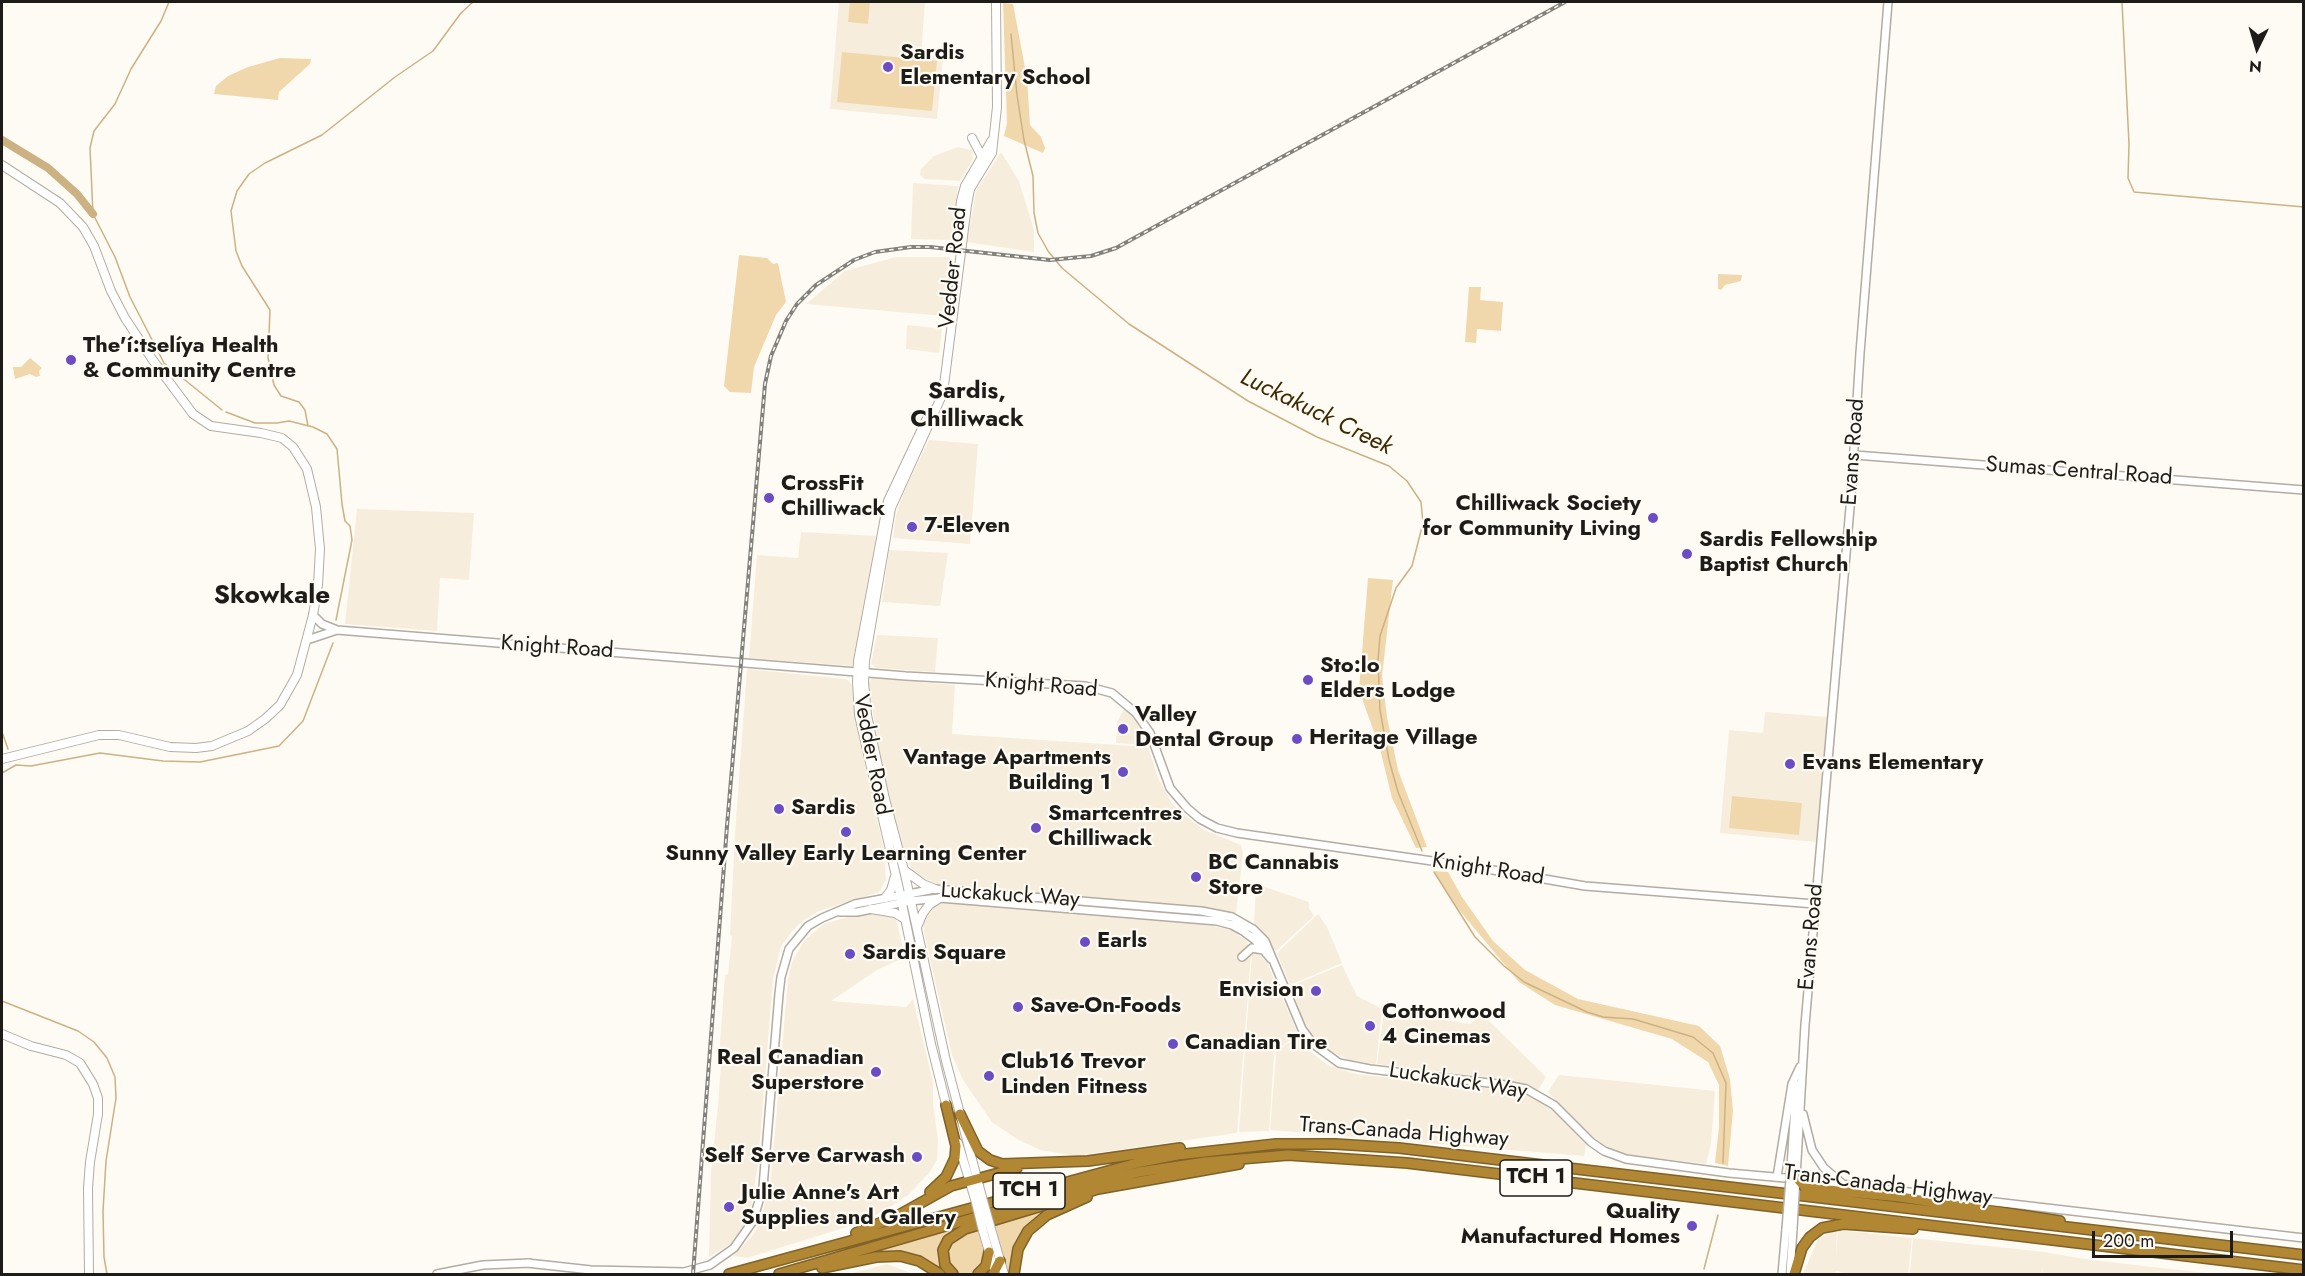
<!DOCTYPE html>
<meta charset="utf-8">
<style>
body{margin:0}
#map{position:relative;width:2305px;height:1276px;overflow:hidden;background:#fefbf4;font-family:Jost,sans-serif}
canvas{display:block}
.frame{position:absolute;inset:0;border:3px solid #1e1c18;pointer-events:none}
.north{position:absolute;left:2227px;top:18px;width:60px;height:60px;-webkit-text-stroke:4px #fefbf4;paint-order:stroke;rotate:185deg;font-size:16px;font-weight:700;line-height:24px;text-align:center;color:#1e1c18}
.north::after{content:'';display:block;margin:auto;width:21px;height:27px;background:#1e1c18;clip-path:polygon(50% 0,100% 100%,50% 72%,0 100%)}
.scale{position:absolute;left:2092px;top:1231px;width:141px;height:27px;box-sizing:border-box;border:3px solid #1e1c18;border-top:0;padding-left:8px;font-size:18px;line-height:21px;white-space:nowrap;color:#1e1c18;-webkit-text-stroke:4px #fefbf4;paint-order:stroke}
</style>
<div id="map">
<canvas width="2305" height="1276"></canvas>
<div class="frame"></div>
<div class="north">N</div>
<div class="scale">200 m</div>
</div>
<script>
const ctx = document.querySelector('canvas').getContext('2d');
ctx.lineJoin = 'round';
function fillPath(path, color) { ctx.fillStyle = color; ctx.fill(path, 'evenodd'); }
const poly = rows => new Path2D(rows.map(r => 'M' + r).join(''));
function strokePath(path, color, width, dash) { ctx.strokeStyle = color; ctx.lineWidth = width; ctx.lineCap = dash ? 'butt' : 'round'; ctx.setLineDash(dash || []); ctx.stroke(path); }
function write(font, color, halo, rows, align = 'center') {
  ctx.font = font + ' Jost,sans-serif'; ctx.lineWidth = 4.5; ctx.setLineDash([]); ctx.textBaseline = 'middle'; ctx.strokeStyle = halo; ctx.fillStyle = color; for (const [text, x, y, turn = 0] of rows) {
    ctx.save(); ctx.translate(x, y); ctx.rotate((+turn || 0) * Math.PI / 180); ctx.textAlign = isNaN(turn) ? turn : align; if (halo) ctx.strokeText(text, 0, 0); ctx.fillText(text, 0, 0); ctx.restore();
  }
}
const built = poly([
 [839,2,925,2,921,55,943,57,937,119,830,109],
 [958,147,972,150,973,159,960,181,925,179,920,175,921,169,934,156],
 [1001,152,1019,181,1034,230,1034,252,967,242,976,191],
 [913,183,958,186,952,240,911,239],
 [896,257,950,257,944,316,806,304,845,271],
 [907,325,942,329,939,353,906,349],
 [929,440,978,444,970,544,893,538,896,515,905,489],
 [357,509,474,513,469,580,440,578,437,631,345,624],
 [801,532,876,536,852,666,749,658,757,555,798,558],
 [889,550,948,553,940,606,882,602],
 [877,635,938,638,935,672,877,668,871,664],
 [747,669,845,679,849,681,852,685,855,716,867,775,883,846,886,880,879,892,819,911,804,920,793,930,781,946,773,979,758,1164,752,1202,746,1222,732,1243,709,1257,711,1173,718,1105,721,1064,719,1058,725,975,728,974,732,936,730,935,735,834],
 [872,678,955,685,952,734,1148,747,1158,778,1171,802,1179,811,1204,830,1241,845,1243,853,1236,913,937,884,913,873,904,850,885,782,868,683],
 [1124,709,1136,719,1148,745,1116,743,1117,722],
 [1765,712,1827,717,1816,842,1720,833,1729,730,1763,733],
 [1256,884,1309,902,1309,908,1314,916,1276,951,1254,924],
 [948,901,1209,925,1231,930,1247,941,1251,955,1237,1133,1075,1156,1040,1150,1017,1139,992,1122,963,1080,952,1055,925,937,922,918,932,905],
 [883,912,896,919,905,957,877,970,831,1001,906,1007,913,999,933,1082,933,1103,938,1141,937,1160,929,1173,908,1195,882,1212,847,1227,747,1258,733,1256,754,1234,762,1215,771,1178,788,979,792,962,804,941,824,924,851,916],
 [1318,914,1327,927,1342,963,1290,985,1277,953],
 [1252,953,1259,954,1267,963,1298,1034,1273,1053,1274,1056,1269,1131,1239,1132],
 [1342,965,1357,996,1382,1009,1376,1064,1349,1060,1332,1052,1316,1041,1302,1019,1291,986],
 [1384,1011,1470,1024,1482,1014,1546,1077,1538,1090,1494,1078,1377,1064],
 [1298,1036,1312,1053,1328,1065,1356,1074,1513,1091,1535,1098,1557,1115,1586,1145,1584,1156,1270,1130,1276,1055,1274,1053],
 [1559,1075,1715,1091,1711,1144,1706,1164,1624,1154,1603,1145,1570,1116,1548,1092],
 [1837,1229,1836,1258,1838,1230,1912,1238,1908,1274,1849,1274,1836,1271,1835,1273,1844,1274,1803,1274,1818,1239],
 [1913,1238,2044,1252,2091,1260,2215,1274,2042,1274,2043,1265,2041,1274,1910,1274],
 [887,1264,913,1274,849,1274]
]);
const green = poly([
 [850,2,870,2,868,24,848,22],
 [1003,3,1013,4,1027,78,1030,125,1041,137,1045,148,1043,153,1004,136,1007,123],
 [842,52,937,61,932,111,837,102],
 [280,58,311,59,310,64,279,92,278,100,214,94,216,86,228,76,248,67],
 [739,255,767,258,773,264,778,263,786,302,776,315,754,367,751,393,730,392,724,386],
 [1718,274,1742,275,1741,281,1725,285,1721,290,1718,289],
 [1469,287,1481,287,1480,300,1503,302,1501,331,1477,329,1476,343,1465,342],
 [30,358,42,368,39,371,40,376,36,377,30,374,15,379,13,367,21,367],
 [1368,578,1393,580,1382,676,1387,717,1398,770,1427,847,1416,848,1392,798,1380,749,1359,690],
 [1732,796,1802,803,1799,835,1729,828],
 [1434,871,1448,872,1462,897,1493,941,1525,970,1578,999,1699,1026,1720,1046,1730,1079,1733,1111,1728,1166,1715,1163,1719,1127,1719,1085,1708,1062,1672,1039,1555,1005,1519,982,1455,905],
 [1067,1199,1035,1219,1012,1274,1009,1274,995,1224],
 [969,1225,947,1239,946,1274,929,1264,864,1255],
 [978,1229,984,1253,982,1265,976,1272,968,1274,957,1273,948,1263,947,1254,949,1247,956,1240]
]);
const stream = poly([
 [169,2,161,21,131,69,115,104,94,131,90,148,93,214,115,257,130,297,164,363,222,410],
 [2122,2,2129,144,2128,178,2134,192,2304,207],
 [1011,34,1017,95,1024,140,1033,176,1034,213,1038,233,1048,251,1062,268,1129,324,1248,401,1317,437,1389,466,1407,481,1421,502,1423,523,1412,566,1396,588,1380,636,1378,660,1380,710,1389,760,1398,792,1422,851],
 [226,412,255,423,277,423,289,421,313,427,327,434,337,449,342,504,345,521,350,526,352,540,336,620],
 [308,426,305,410,299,402,281,396,274,385,268,358,270,310,242,266,236,251,231,211,237,191,249,174,265,163,322,135,395,77,433,51,461,13,473,2],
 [2,732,8,749],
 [2,773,16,765,31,766,100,753,163,761,200,762,279,746,303,721,333,643],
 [1434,872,1475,937,1504,966,1524,982,1587,1012,1603,1017,1633,1019,1693,1037,1713,1053,1726,1083,1723,1163],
 [2,1001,78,1031,94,1042,107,1058,115,1077,116,1098,106,1161,103,1211,104,1257,107,1274],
 [1704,1269,1718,1215]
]);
const river = poly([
 [2,140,48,168,77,194,93,214]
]);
const tertiary = poly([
 [1855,455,2304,490],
 [313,615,322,624,337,630,906,676,1085,686,1112,693,1136,713,1150,733,1170,788,1187,808,1200,819,1217,828,1237,833,1481,868,1585,886,1815,904],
 [307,640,337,630],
 [840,912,857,912,910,901,940,898,1217,921,1232,925,1243,931,1255,940,1271,959],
 [1242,957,1252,948,1263,950],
 [1803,1114,1812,1150,1824,1168,1844,1185],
 [1791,1167,1796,1090,1801,1082],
 [1777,1177,1792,1084,1800,1067],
 [1796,1177,1805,1025,1851,496,1860,353,1888,2],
 [1806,1180,2304,1238],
 [527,1263,591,1270,684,1272,710,1265,734,1248,753,1221,763,1187,779,994,781,977,789,949,808,926,822,918,855,904,935,889,1201,911,1232,917,1253,929,1265,941,1302,1029,1313,1044,1339,1063,1370,1069,1506,1085,1526,1089,1554,1105,1591,1142,1604,1151,1626,1159,1729,1173,1785,1178],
 [437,1274,483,1265,530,1263],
 [1782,1274,1786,1229],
 [1790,1274,1793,1229]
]);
const secondary = poly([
 [972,138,982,157],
 [2,165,60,203,83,227,94,246,111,291,125,318,152,359,193,414,211,426,261,433,282,438,293,447,307,469,316,507,320,549,318,585,313,615,297,675,280,705,265,719,248,731,212,746,196,748,170,747,119,735,99,735,2,759],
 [956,248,961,201,965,186,992,140],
 [928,416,888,501,858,661,857,682,859,715,899,889,931,1044,947,1108],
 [904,870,923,884,935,889],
 [885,898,891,890,895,876],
 [871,909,895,913,905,919],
 [917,927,923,913,929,905,940,898],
 [2,1034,31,1046,66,1055,80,1063,93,1084,98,1098,98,1114,90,1162,88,1188,89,1274],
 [958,1143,975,1199],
 [982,1197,946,1061,904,870,885,799,867,715,864,682,865,661,891,508,943,393,967,205,970,189,992,153,997,107,996,2],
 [991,1229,1004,1274],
 [983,1231,995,1273]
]);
const motorway = poly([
 [960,1114,978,1151,990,1160,1002,1164,1088,1161,1180,1148],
 [1797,1187,1900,1197,2060,1221],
 [930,1192,946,1177,955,1158,956,1146,946,1105],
 [856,1233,899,1215,951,1186,1017,1168],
 [822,1268,876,1257,900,1256,919,1261,940,1274],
 [729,1274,1141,1162,1177,1155,1276,1144,1335,1144,1399,1148,2304,1255],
 [779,1274,1091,1184,1139,1172,1205,1162,1288,1155,1407,1163,2304,1270],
 [953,1274,945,1265,943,1250,948,1240,965,1229,1098,1189,1239,1164],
 [978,1274,986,1266,989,1252],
 [993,1274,1000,1261],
 [1014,1274,1018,1249,1028,1231,1047,1215,1087,1197],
 [1794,1274,1802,1248,1810,1237,1822,1228,1843,1224,1913,1229]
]);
const rail = poly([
 [693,1274,727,826,765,384,771,356,786,321,797,304,816,285,854,260,875,252,911,247,930,247,1050,260,1091,256,1116,248,1565,2]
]);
const tertiaryBridge = poly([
 [1786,1229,1791,1167],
 [1793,1229,1796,1177]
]);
const secondaryBridge = poly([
 [982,1197,991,1229],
 [975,1199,983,1231]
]);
const motorwayBridge = poly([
 [1796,1177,1805,1187]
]);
const markers = [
 [888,67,6,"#6c4cc5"],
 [71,360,6,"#6c4cc5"],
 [769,498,6,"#6c4cc5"],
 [1653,518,6,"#6c4cc5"],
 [912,527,6,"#6c4cc5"],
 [1687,554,6,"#6c4cc5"],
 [1308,680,6,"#6c4cc5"],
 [1123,729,6,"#6c4cc5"],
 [1297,739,6,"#6c4cc5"],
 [1790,764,6,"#6c4cc5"],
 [1123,772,6,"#6c4cc5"],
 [779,809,6,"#6c4cc5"],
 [1036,828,6,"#6c4cc5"],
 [846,832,6,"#6c4cc5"],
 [1196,877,6,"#6c4cc5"],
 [1085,942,6,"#6c4cc5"],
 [850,954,6,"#6c4cc5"],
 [1316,991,6,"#6c4cc5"],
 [1018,1007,6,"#6c4cc5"],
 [1370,1026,6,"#6c4cc5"],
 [1173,1044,6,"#6c4cc5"],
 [876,1072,6,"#6c4cc5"],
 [989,1076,6,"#6c4cc5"],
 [917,1157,6,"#6c4cc5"],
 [729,1207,6,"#6c4cc5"],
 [1692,1226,6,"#6c4cc5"]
];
const shields = [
 [1536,1178,72],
 [1029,1191,72]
];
const shieldNames = [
 ["TCH 1",1536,1178],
 ["TCH 1",1029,1191]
];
const poiNames = [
 ["Sardis",900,54],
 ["Elementary School",900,79],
 ["The'í:tselíya Health",83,347],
 ["& Community Centre",83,372],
 ["CrossFit",781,485],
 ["Chilliwack",781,510],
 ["Chilliwack Society",1641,505,"right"],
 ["for Community Living",1641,530,"right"],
 ["7-Eleven",924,527],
 ["Sardis Fellowship",1699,541],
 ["Baptist Church",1699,566],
 ["Sto:lo",1320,667],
 ["Elders Lodge",1320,692],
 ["Valley",1135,716],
 ["Dental Group",1135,741],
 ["Heritage Village",1309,739],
 ["Vantage Apartments",1111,759,"right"],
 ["Building 1",1111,784,"right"],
 ["Evans Elementary",1802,764],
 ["Sardis",791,809],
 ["Smartcentres",1048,815],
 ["Chilliwack",1048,840],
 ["Sunny Valley Early Learning Center",846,855,"center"],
 ["BC Cannabis",1208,864],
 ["Store",1208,889],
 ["Earls",1097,942],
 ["Sardis Square",862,954],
 ["Envision",1304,991,"right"],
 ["Save-On-Foods",1030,1007],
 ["Cottonwood",1382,1013],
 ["4 Cinemas",1382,1038],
 ["Canadian Tire",1185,1044],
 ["Real Canadian",864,1059,"right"],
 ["Superstore",864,1084,"right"],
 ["Club16 Trevor",1001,1063],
 ["Linden Fitness",1001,1088],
 ["Self Serve Carwash",905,1157,"right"],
 ["Julie Anne's Art",741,1194],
 ["Supplies and Gallery",741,1219],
 ["Quality",1680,1213,"right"],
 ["Manufactured Homes",1680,1238,"right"]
];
const streetNames = [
 ["Vedder Road",954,268,-84],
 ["Evans Road",1854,452,-86],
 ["Sumas Central Road",2079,472,4],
 ["Knight Road",557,648,4],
 ["Knight Road",1041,686,5],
 ["Vedder Road",871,755,79],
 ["Knight Road",1488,870,9],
 ["Luckakuck Way",1010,896,4],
 ["Evans Road",1812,937,-85],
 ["Luckakuck Way",1458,1082,9],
 ["Trans-Canada Highway",1404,1133,4],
 ["Trans-Canada Highway",1888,1186,7]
];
const neighbourhoodNames = [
 ["Sardis,",967,392],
 ["Chilliwack",967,420]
];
const waterNames = [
 ["Luckakuck Creek",1316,413,26]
];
const quarterNames = [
 ["Skowkale",272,597]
];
fillPath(built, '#f7eddc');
fillPath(green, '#f1d8ac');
strokePath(stream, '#ccb183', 1.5);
strokePath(river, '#ccb183', 8);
strokePath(tertiary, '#b2aca2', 10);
strokePath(secondary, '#b2aca2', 10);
strokePath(motorway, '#7e622a', 12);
strokePath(tertiary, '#fff', 7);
strokePath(secondary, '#fff', 8);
strokePath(motorway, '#b28734', 9);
strokePath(rail, '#83817c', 4);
strokePath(rail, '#fefbf4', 1.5, [4.5]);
strokePath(tertiaryBridge, '#b2aca2', 10, []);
strokePath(secondaryBridge, '#b2aca2', 10, []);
strokePath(motorwayBridge, '#7e622a', 12, []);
strokePath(tertiaryBridge, '#fff', 7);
strokePath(secondaryBridge, '#fff', 8);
strokePath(motorwayBridge, '#b28734', 9);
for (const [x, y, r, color] of markers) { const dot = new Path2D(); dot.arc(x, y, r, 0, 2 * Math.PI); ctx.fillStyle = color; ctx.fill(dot); strokePath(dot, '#fefbf4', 2); }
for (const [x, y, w] of shields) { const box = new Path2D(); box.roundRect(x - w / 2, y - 18, w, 36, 4.5); ctx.fillStyle = '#fefbf4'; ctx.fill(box); strokePath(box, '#1e1c18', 1.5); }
write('bold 21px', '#1e1c18', null, shieldNames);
write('bold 22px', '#1e1c18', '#fefbf4', poiNames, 'left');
write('22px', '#1e1c18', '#fefbf4', streetNames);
write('bold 24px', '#1e1c18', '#fefbf4', neighbourhoodNames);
write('italic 24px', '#3d2a02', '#fefbf4', waterNames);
write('bold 26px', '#1e1c18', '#fefbf4', quarterNames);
</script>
